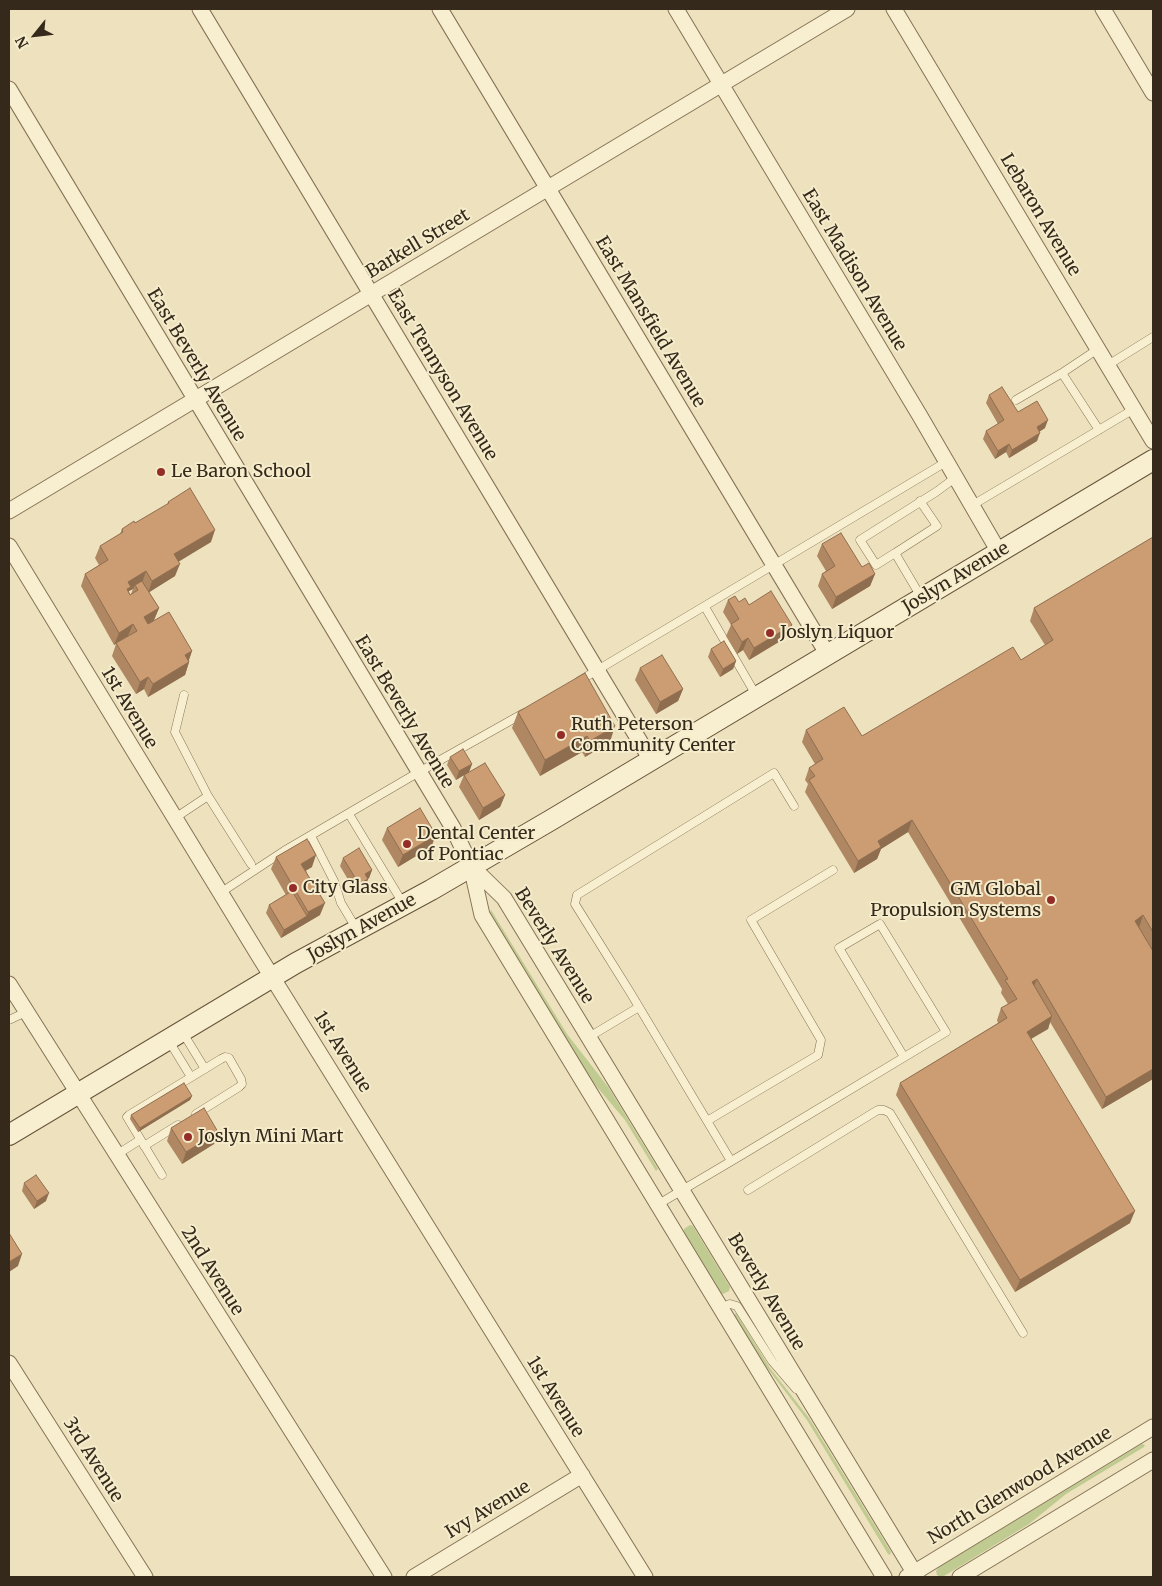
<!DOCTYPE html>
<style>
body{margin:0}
#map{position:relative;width:1162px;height:1586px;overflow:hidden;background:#ede2bd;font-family:Merriweather,serif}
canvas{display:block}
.frame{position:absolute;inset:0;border:10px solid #34291b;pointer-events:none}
.north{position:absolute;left:10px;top:10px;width:50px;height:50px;-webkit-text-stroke:4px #f5eccc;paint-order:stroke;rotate:241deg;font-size:14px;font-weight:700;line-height:20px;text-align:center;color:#34291b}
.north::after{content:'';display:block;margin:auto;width:18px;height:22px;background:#34291b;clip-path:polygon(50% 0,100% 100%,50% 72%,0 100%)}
</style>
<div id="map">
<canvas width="1162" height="1586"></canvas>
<div class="frame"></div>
<div class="north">N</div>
</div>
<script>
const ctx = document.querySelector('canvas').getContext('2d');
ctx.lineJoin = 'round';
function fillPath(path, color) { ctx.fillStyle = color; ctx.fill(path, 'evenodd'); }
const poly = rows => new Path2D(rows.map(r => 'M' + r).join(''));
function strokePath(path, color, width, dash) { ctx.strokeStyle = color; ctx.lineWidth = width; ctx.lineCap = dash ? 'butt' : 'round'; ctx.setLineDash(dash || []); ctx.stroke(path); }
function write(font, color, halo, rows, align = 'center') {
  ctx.font = font + ' Merriweather,serif'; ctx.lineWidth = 4; ctx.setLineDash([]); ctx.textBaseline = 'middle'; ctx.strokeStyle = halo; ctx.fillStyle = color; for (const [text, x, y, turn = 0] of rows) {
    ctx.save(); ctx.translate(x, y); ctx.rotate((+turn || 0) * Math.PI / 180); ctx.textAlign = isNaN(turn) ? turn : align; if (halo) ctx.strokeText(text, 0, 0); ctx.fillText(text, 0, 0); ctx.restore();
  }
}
const green = poly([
 [491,910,567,1034,609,1088,658,1169,656,1171,625,1120,591,1080,490,912],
 [690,1225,693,1226,730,1287,729,1291,723,1294,721,1293,684,1232,684,1229],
 [736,1313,770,1368,809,1418,891,1552,890,1555,888,1554,807,1420,765,1365,734,1315],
 [1142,1444,1145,1445,1144,1447,1066,1494,1029,1524,944,1576,940,1577,937,1575,936,1571,939,1567]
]);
const service = poly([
 [1098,349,1062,373,1099,430],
 [1108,365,1153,337],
 [1016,400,1062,373],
 [971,506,1134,409],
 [895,553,937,526,920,501],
 [921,597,895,553,876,565,860,540,936,492,955,478],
 [705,607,756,695],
 [579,681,946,462],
 [208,796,251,864],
 [349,814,404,905],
 [175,818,208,796,175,732,184,695],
 [311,836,334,881,341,903,356,928],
 [220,893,284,851,419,772,524,713],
 [9,1020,26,1012],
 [183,1033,205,1069],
 [589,1037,639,1007],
 [169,1041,191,1077],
 [707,1121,818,1055,821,1040,751,920,833,870],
 [144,1146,178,1125],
 [116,1155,140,1140],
 [731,1161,630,992,575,904,577,895,774,773,794,806],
 [162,1175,127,1117,129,1115,221,1059,225,1057,229,1058,241,1079,242,1084,239,1087,196,1114],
 [748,1190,873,1113,878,1110,884,1110,890,1113,1023,1333],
 [657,1205,740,1156,946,1032,880,924,839,948,904,1057],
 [720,1308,730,1304,737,1306,772,1361,796,1389]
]);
const minor = poly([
 [200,9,651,760],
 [440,9,828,655],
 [676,9,920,416,999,552],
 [894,9,1153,441],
 [1103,9,1153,93],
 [9,89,453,828,471,866,482,915,884,1577],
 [9,511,847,9],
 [9,546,259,956,645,1577],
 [471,866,504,898,917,1577],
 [9,984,384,1577],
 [9,1363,145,1577],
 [414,1577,582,1475],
 [907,1577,1153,1427],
 [960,1577,1153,1460]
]);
const secondary = poly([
 [9,1135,296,963,431,890,551,820,1153,460]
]);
const wall = poly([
 [989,395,1045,428,1039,432,1037,441,1009,458,1006,452,995,459,983,439,986,431,998,424,986,403],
 [168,502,211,542,178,561,175,576,149,592,159,608,154,620,192,651,188,661,189,662,185,675,148,697,144,689,136,694,112,656,116,644,114,645,81,586,85,574,99,565,95,558,100,546,120,534,122,529,135,523,167,505],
 [133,589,131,594,130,595,129,592,129,591],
 [1153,537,1153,1079,1102,1109,1050,1022,1048,1029,1031,1039,1130,1223,1015,1292,896,1095,900,1083,998,1023,997,1020,1001,1008,1008,1004,1001,993,1002,989,908,832,881,849,877,859,854,873,805,792,808,784,805,780,809,768,815,764,802,742,806,730,862,736,1021,660,1045,645,1030,621,1034,608],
 [822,544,875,574,870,586,832,609,818,586,822,574,826,571,817,556],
 [728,600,749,605,792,625,787,637,749,660,743,650,737,654,726,636,731,625,723,612],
 [711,649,736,661,733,669,720,677,708,657],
 [640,668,683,689,678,701,656,714,635,680],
 [518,712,610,742,585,757,582,752,540,776,512,728],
 [450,757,472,764,469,772,456,780,447,765],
 [464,775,505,795,500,807,479,820,459,787],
 [387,828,436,835,431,847,398,867,382,840],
 [276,857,312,867,306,870,320,915,281,938,266,913,269,905,286,895,271,869],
 [343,858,372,870,369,878,368,879,365,887,356,893,340,866],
 [192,1096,190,1100,138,1132,130,1119,131,1115],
 [171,1128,218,1132,214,1144,182,1164,167,1141],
 [24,1183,46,1201,34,1209,22,1191]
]);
const shadedWall = poly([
 [1048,420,1045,428,1034,435,1037,427],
 [1040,433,1037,441,1009,458,1012,450],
 [1009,444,1006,452,995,459,998,451],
 [215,530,211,542,170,567,174,554],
 [180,564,175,576,148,593,152,581],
 [146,571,142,583,135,585,133,589,129,591,126,599,128,582],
 [875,574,870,586,832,609,836,597],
 [159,608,154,620,140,629,144,617],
 [133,624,128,636,114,645,119,633],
 [792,625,787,637,749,660,754,648],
 [748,638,743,650,737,654,742,642],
 [192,651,188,663,185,655],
 [736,661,733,669,720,677,723,669],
 [189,662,185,675,148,697,153,684],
 [148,677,144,689,136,694,140,682],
 [683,689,678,701,656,714,660,702],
 [615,726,610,742,585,757,590,741],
 [587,736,582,752,540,776,545,760],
 [472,764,469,772,456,780,459,771],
 [505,795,500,807,479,820,483,808],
 [912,820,908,832,881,849,877,859,854,873,858,861,878,841],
 [436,835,431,847,398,867,403,855],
 [316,855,312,867,297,876,301,864],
 [372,870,369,878,362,882,365,874],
 [368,879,365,887,356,893,359,884],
 [325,903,320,915,281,938,284,930,307,916,308,912],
 [1143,915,1139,928,1135,921],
 [1037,979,1032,991,1032,982],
 [1052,1016,1048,1029,1022,1044,1027,1032],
 [1153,1069,1153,1079,1102,1109,1106,1097],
 [192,1096,190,1100,138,1132,140,1128],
 [218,1132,214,1144,182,1164,186,1152],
 [49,1193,46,1201,34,1209,37,1201],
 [1135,1211,1130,1223,1015,1292,1020,1280],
 [22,1254,18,1266,9,1272,9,1262]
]);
const building = poly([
 [1002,387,1018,412,1037,401,1048,420,1037,427,1040,433,1012,450,1009,444,998,451,986,431,1004,420,989,395,1002,387],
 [190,488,215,530,174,554,180,564,152,581,146,571,128,582,131,587,127,589,130,595,138,590,135,585,142,581,145,586,159,608,144,617,148,624,169,612,192,651,185,655,189,662,153,684,148,677,140,682,116,643,137,631,133,624,119,633,85,574,108,560,100,546,123,532,122,529,134,521,135,523,169,503,168,502,190,488],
 [841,533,862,567,869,563,875,574,836,597,822,574,835,566,822,544,841,533],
 [1153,537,1153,932,1143,915,1135,921,1153,951,1153,1069,1106,1097,1037,979,1032,982,1052,1016,1027,1032,1135,1211,1020,1280,900,1083,1007,1018,1001,1008,1017,999,1005,980,1008,979,912,820,878,841,881,847,858,861,809,780,815,776,809,768,823,759,806,730,844,707,862,736,1013,647,1021,660,1053,640,1034,608,1153,537],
 [771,591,792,625,754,648,748,638,742,642,731,624,739,619,728,600,735,596,739,602,745,598,749,605,771,591],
 [724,641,736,661,723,669,711,649,724,641],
 [662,655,683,689,660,702,640,668,662,655],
 [585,673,615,726,590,741,587,736,545,760,518,712,585,673],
 [463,749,472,764,459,771,450,757,463,749],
 [485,763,505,795,483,808,464,775,485,763],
 [420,808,436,835,403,855,387,828,420,808],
 [307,839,316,855,301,864,325,903,308,912,276,857,307,839],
 [359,848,372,870,365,874,368,879,359,884,343,858,359,848],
 [292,891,307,916,284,930,269,905,292,891],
 [184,1083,192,1096,140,1128,131,1115,184,1083],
 [204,1108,218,1132,186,1152,171,1128,204,1108],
 [36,1175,49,1193,37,1201,24,1183,36,1175],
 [9,1233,22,1254,9,1262,9,1233]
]);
const markers = [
 [161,472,5,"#942d27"],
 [770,633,5,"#942d27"],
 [561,735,5,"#942d27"],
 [407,844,5,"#942d27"],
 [293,888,5,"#942d27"],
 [1051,900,5,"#942d27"],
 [188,1137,5,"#942d27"]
];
const streetNames = [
 ["Lebaron Avenue",1040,215,59],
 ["Barkell Street",418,244,-31],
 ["East Madison Avenue",854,270,59],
 ["East Mansfield Avenue",650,322,59],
 ["East Beverly Avenue",196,365,59],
 ["East Tennyson Avenue",442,375,59],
 ["Joslyn Avenue",956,578,-31],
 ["1st Avenue",129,708,59],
 ["East Beverly Avenue",404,712,59],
 ["Joslyn Avenue",362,928,-29],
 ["Beverly Avenue",554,946,58],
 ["1st Avenue",342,1052,58],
 ["2nd Avenue",212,1271,58],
 ["Beverly Avenue",766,1292,59],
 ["1st Avenue",555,1397,58],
 ["3rd Avenue",93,1460,58],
 ["North Glenwood Avenue",1020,1486,-31],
 ["Ivy Avenue",488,1510,-31]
];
const poiNames = [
 ["Le Baron School",171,472],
 ["Joslyn Liquor",780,633],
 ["Ruth Peterson",571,725],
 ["Community Center",571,746],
 ["Dental Center",417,834],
 ["of Pontiac",417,855],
 ["City Glass",303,888],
 ["GM Global",1041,890,"right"],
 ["Propulsion Systems",1041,911,"right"],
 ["Joslyn Mini Mart",198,1137]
];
fillPath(green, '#c0cb91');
strokePath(service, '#857256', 9);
strokePath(minor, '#857256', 17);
strokePath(secondary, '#66533a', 22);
strokePath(service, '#f8efd0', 8);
strokePath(minor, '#f8efd0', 15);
strokePath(secondary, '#f8efd0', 20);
fillPath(wall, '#af8762');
fillPath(shadedWall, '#8f6e50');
fillPath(building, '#cc9d72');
strokePath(building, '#8f6e50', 1);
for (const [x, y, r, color] of markers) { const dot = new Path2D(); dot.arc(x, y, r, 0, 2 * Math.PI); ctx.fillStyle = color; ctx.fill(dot); strokePath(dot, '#f5eccc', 2); }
write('18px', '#34291b', '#f5eccc', streetNames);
write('18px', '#34291b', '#f5eccc', poiNames, 'left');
</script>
